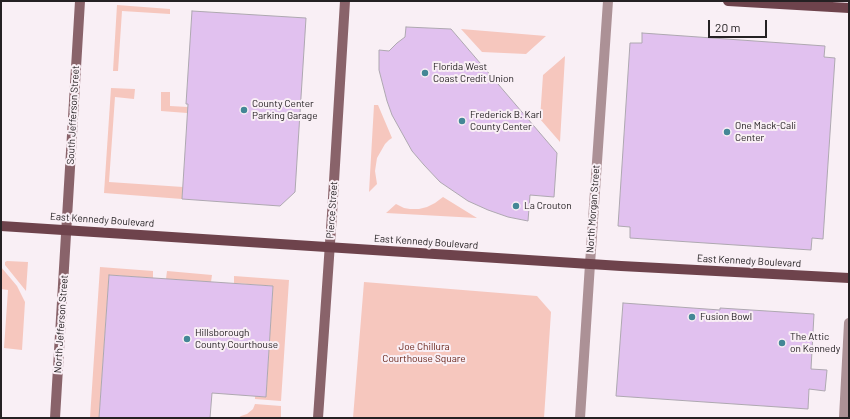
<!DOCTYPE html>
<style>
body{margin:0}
#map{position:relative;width:850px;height:419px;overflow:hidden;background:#f9eff5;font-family:Barlow,sans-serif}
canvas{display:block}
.frame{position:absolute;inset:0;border:2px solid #252123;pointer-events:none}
.scale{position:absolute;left:708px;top:20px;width:59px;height:18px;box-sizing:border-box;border:2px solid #252123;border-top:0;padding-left:5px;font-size:12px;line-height:14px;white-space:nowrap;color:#252123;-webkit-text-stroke:3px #f9eff5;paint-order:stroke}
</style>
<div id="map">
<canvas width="850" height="419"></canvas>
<div class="frame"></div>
<div class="scale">20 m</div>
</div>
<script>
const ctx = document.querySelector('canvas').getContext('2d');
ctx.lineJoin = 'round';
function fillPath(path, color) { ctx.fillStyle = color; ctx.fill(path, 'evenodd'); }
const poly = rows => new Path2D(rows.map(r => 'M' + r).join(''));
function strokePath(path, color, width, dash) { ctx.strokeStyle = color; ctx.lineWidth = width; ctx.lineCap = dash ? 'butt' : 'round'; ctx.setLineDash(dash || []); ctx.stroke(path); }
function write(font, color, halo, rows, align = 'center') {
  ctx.font = font + ' Barlow,sans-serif'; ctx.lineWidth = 4; ctx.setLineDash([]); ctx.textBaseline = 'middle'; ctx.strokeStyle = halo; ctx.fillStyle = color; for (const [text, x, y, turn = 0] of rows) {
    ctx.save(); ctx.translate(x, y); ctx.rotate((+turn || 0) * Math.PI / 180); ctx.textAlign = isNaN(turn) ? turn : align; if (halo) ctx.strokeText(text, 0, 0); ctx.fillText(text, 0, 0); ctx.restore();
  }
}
const green = poly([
 [117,5,170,9,170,14,122,11,118,71,113,71],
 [461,29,546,36,526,54,482,52],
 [565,56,560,142,540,119,543,75],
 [111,88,135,89,134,99,115,97,109,182,183,187,182,199,104,193],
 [161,92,170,92,170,106,188,107,187,113,161,111],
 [374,105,378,105,392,138,389,140,385,144,377,158,375,171,377,184,369,192],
 [443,197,477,218,386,213,396,204,404,208,410,209,419,209,427,207,435,203],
 [7,261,28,262,26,291,5,265,5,262],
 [1,267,17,286,25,302,22,350,4,348,8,290,1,289],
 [100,267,153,271,153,278,109,275,99,418,90,418],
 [167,271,212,275,211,282,166,279],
 [234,276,289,280,281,401,255,399,255,396,266,397,273,286,234,283],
 [364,282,537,296,551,312,544,418,353,418],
 [255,404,281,406,281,418,238,418,241,416,247,414,253,409]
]);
const building = poly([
 [192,11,306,18,295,192,280,206,182,199,188,104,186,104,192,11],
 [406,27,451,29,557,153,554,197,530,195,528,221,508,217,488,210,468,201,440,182,424,165,412,151,392,115,387,101,379,70,379,50,389,51,397,43,405,37,406,27],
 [642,33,825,46,824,57,835,58,823,239,812,238,811,250,630,238,630,227,618,226,630,43,642,43,642,33],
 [109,275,273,286,266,397,212,393,210,418,99,418,109,275],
 [623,303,720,310,720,308,814,314,811,369,827,370,825,391,809,389,808,409,616,396,623,303]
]);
const minor = poly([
 [844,418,849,323]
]);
const tertiary = poly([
 [580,418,590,264,608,1]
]);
const secondary = poly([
 [55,418,80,1],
 [318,418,332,214,345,1]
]);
const primary = poly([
 [728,1,849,8],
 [1,226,621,266,849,278]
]);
const markers = [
 [425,73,4,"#448796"],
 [244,110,4,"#448796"],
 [462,121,4,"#448796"],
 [727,132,4,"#448796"],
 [516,206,4,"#448796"],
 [692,317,4,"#448796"],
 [187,339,4,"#448796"],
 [782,343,4,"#448796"]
];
const poiNames = [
 ["Florida West",433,67],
 ["Coast Credit Union",433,79],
 ["County Center",252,104],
 ["Parking Garage",252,116],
 ["Frederick B. Karl",470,115],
 ["County Center",470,127],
 ["One Mack-Cali",735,126],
 ["Center",735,138],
 ["La Crouton",524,206],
 ["Fusion Bowl",700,317],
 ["Hillsborough",195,333],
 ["County Courthouse",195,345],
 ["The Attic",790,337],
 ["on Kennedy",790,349]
];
const streetNames = [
 ["South Jefferson Street",73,115,-87],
 ["North Morgan Street",593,209,-86],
 ["Pierce Street",332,210,-86],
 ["East Kennedy Boulevard",102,220,4],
 ["East Kennedy Boulevard",426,242,4],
 ["East Kennedy Boulevard",749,261,3],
 ["North Jefferson Street",61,324,-86]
];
const parkNames = [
 ["Joe Chillura",424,347],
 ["Courthouse Square",424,359]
];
fillPath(green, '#f6c7be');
fillPath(building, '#e1c1ef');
strokePath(building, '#aea8b0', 1);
strokePath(minor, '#ac9196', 10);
strokePath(tertiary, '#ac9196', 10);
strokePath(secondary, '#89636a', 10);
strokePath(primary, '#6e434c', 10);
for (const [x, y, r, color] of markers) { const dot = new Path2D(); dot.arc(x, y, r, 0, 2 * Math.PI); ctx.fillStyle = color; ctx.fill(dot); strokePath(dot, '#f9eff5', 1.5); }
write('10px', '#252123', '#f9eff5', poiNames, 'left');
write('10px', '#252123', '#f9eff5', streetNames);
write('10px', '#641f14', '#f9eff5', parkNames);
</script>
